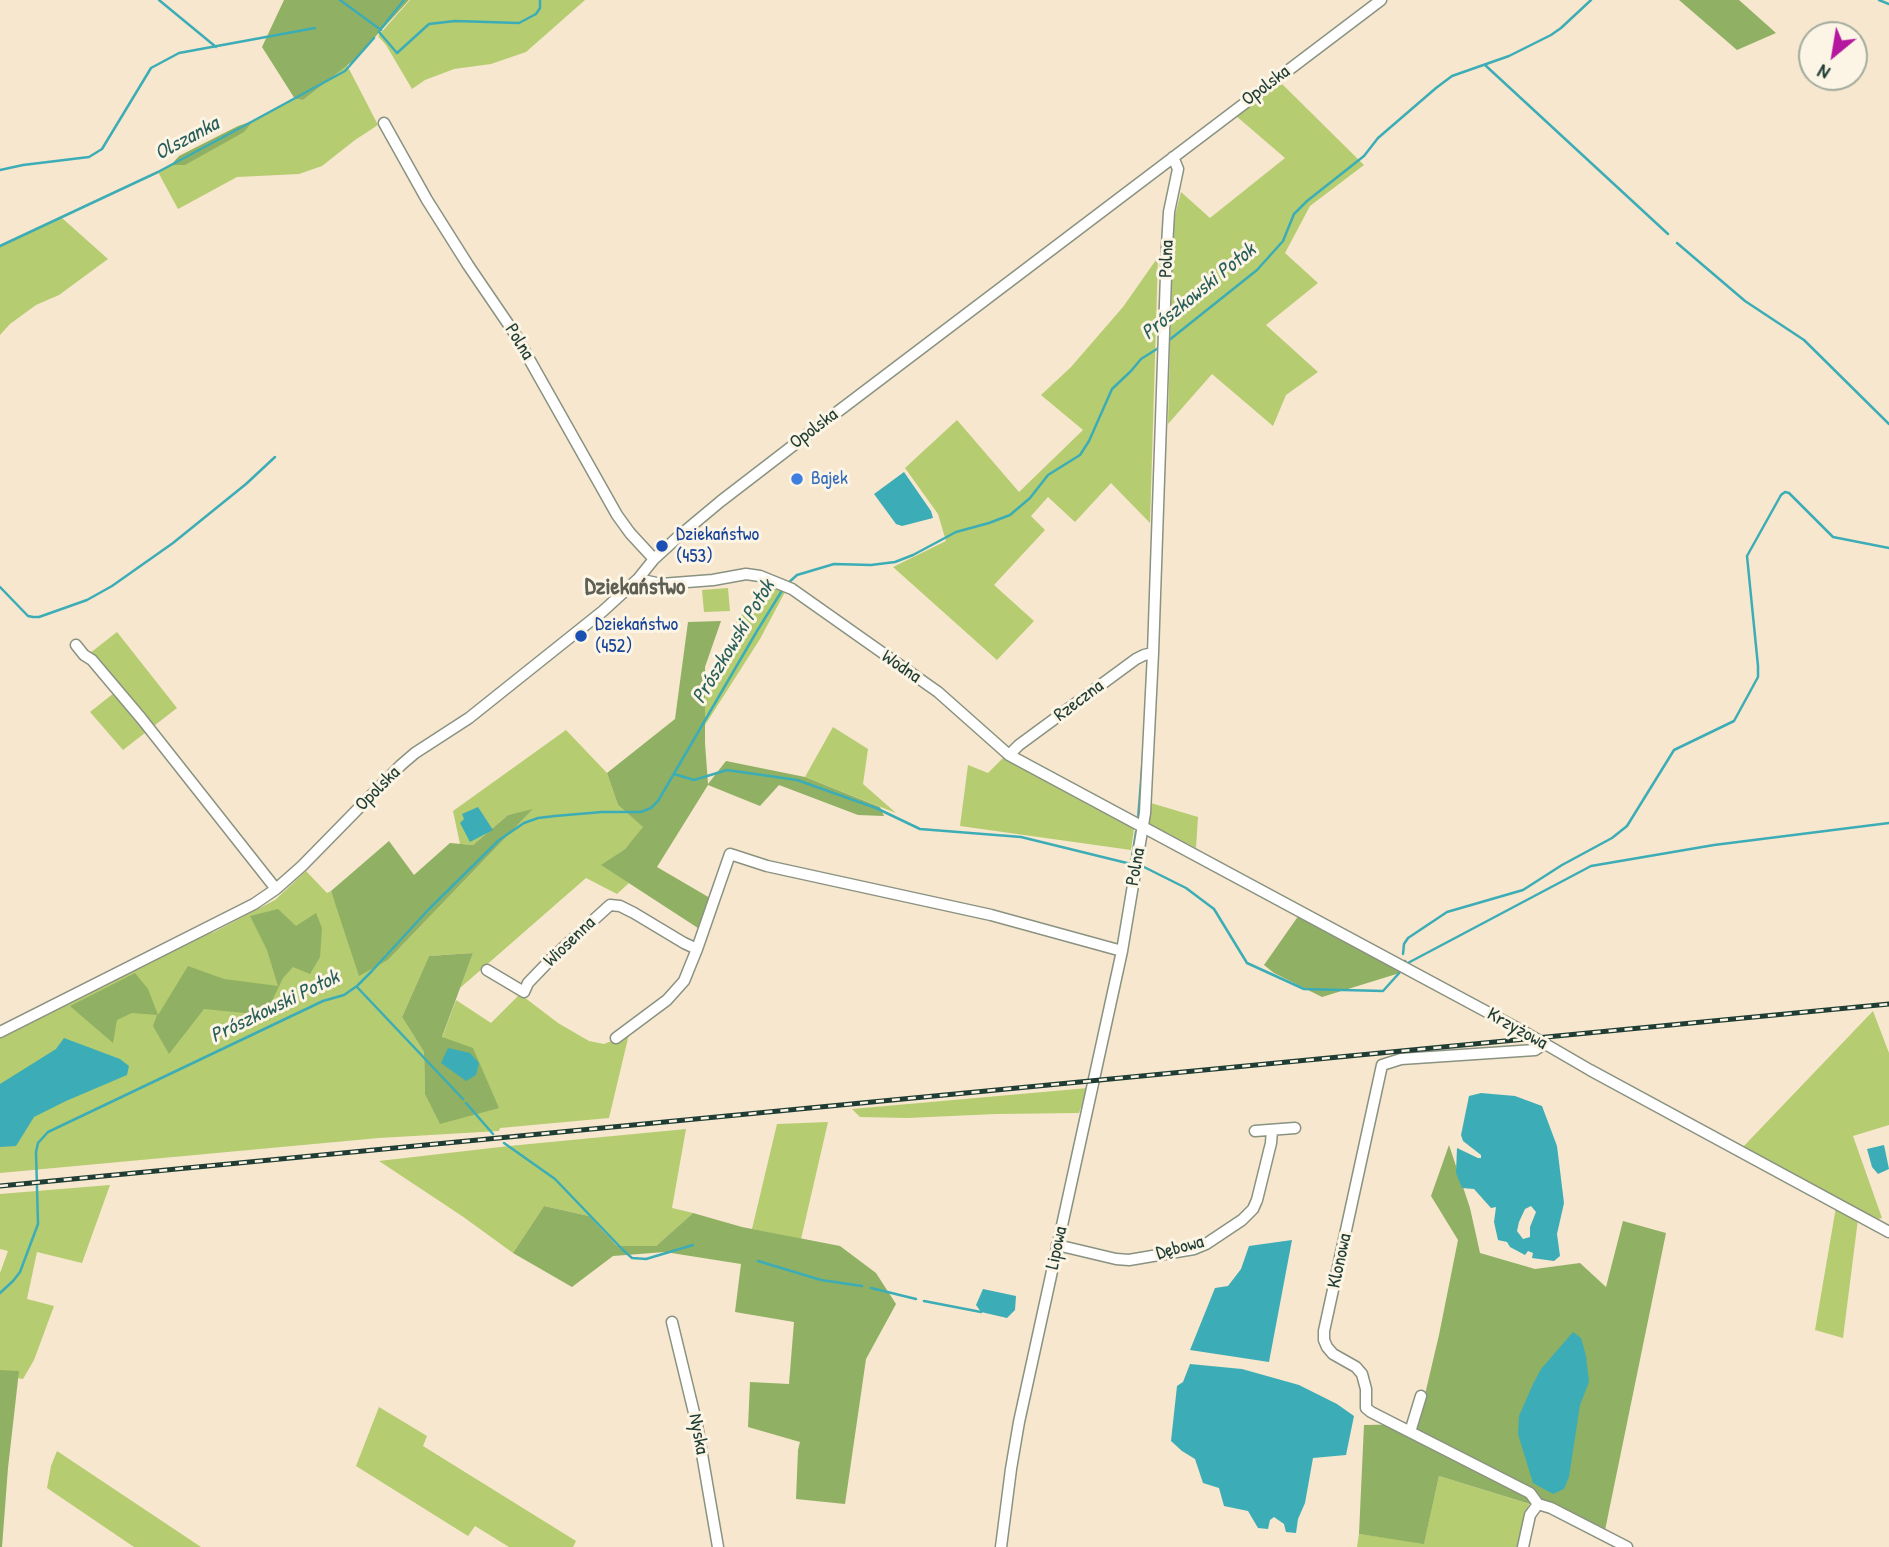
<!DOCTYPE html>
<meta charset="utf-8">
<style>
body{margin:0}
#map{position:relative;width:1889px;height:1547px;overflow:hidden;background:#f6e7ce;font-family:"Patrick Hand",sans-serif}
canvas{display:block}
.north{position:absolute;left:1798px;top:21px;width:70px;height:70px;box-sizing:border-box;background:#fcf5e5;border:2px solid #a4ab9e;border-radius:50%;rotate:210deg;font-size:19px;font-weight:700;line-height:28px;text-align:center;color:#1f3d34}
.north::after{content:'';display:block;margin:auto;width:24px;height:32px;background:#b5179e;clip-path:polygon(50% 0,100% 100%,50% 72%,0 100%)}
</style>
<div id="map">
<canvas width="1889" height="1547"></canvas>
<div class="north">N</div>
</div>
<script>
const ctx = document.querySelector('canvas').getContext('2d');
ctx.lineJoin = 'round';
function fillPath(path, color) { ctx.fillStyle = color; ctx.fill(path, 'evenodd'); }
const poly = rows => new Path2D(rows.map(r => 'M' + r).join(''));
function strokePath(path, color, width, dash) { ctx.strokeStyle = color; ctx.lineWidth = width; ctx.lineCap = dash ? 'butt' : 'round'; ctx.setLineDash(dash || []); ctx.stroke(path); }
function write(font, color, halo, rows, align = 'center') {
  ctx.font = font + ' "Patrick Hand",sans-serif'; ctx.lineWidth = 6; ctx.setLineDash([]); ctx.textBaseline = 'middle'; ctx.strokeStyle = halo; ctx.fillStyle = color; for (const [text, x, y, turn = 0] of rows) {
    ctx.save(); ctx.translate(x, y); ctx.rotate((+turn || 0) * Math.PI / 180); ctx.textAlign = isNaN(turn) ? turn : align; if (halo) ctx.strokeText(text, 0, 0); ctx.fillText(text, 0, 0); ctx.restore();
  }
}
const green = poly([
 [410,0,585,0,526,52,491,64,454,69,425,80,412,89,386,45,378,36],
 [347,65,378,125,355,140,322,166,299,174,237,177,178,209,158,172,295,99,303,100],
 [1280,82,1364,165,1310,206,1285,253,1318,283,1266,325,1318,372,1286,395,1273,426,1212,374,1168,424,1173,223,1181,192,1210,218,1285,158,1235,115],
 [62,218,108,259,59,295,36,305,10,324,0,335,0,246],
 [1158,257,1150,523,1111,483,1075,522,1048,497,1031,516,1045,530,994,585,1034,621,997,660,893,567,946,541,938,514,905,468,957,420,1019,492,1083,430,1041,395,1071,367,1123,307],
 [728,588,730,611,704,612,702,590],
 [775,588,785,592,760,639,705,725,705,688,729,666,737,619],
 [117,632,177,708,123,750,90,712,114,693,85,657],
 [833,727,868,749,863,784,896,813,805,777],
 [566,730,607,773,618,805,644,827,625,849,602,865,629,883,617,894,586,878,460,988,473,953,429,956,402,1017,424,1052,425,1094,442,1038,456,1000,491,1023,520,994,558,1023,589,1041,604,1044,629,1034,609,1118,500,1128,499,1131,379,1138,0,1173,0,1037,180,941,214,932,275,900,306,871,327,893,331,891,336,905,380,964,388,960,532,810,508,815,473,845,460,844,453,811],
 [1004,757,1134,828,1131,850,960,826,968,765,988,773],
 [1151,803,1198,817,1196,848,1149,824],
 [1873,1011,1889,1053,1889,1125,1853,1136,1882,1218,1874,1220,1742,1148],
 [1088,1088,1079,1113,996,1114,907,1118,860,1117,852,1109],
 [828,1122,801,1239,752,1229,777,1124],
 [686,1129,672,1208,693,1213,656,1246,617,1246,589,1216,544,1206,513,1253,462,1216,379,1161,509,1146],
 [110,1185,82,1263,37,1252,27,1299,54,1306,34,1360,23,1379,0,1375,0,1273,8,1251,0,1249,0,1194],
 [1836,1207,1858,1219,1843,1338,1815,1330],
 [379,1407,427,1436,423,1446,576,1541,573,1547,509,1547,475,1526,468,1536,356,1466],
 [57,1451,201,1547,134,1547,47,1488,51,1466],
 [1439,1476,1529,1504,1519,1547,1357,1547,1359,1534,1424,1543]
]);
const forest = poly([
 [284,0,409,0,354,60,303,100,295,99,262,47],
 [1679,0,1739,0,1776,33,1737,50],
 [253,121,244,132,185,165,171,165,179,156,238,126],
 [721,621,705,667,705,743,708,784,726,761,805,777,880,807,884,816,858,815,779,785,760,806,708,785,657,867,710,898,701,930,601,865,625,849,643,827,618,805,607,773,675,719,688,622],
 [533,809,388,960,359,976,331,891,389,841,414,875,450,843,473,845,508,815],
 [278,909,296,926,316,913,322,928,320,957,310,974,293,967,283,978,265,1015,204,1009,169,1054,153,1026,157,1015,132,1013,117,1020,113,1043,70,1006,135,973,148,989,158,1015,188,966,224,979,278,986,267,950,250,916],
 [1299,915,1403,972,1322,997,1274,973,1264,965],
 [473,953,442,1037,473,1048,499,1108,440,1124,425,1094,424,1052,402,1017,429,956],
 [1449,1145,1470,1208,1480,1253,1535,1269,1580,1263,1606,1287,1623,1221,1666,1233,1603,1540,1536,1506,1439,1476,1424,1544,1359,1534,1364,1425,1418,1424,1439,1335,1458,1240,1431,1196],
 [544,1206,589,1216,617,1246,656,1246,693,1213,742,1227,840,1246,876,1273,896,1304,866,1359,845,1504,796,1499,798,1450,800,1442,748,1427,750,1382,789,1384,794,1322,735,1312,741,1264,665,1252,613,1256,572,1287,513,1253],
 [0,1370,19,1371,8,1468,2,1547,0,1547]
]);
const water = poly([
 [904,472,931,511,933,518,902,526,896,524,874,494],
 [478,807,493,830,470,842,460,823,464,819,462,814],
 [64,1038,120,1059,129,1066,127,1075,66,1101,34,1117,16,1146,0,1147,0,1084,56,1049],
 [448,1048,470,1053,479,1063,476,1075,466,1081,441,1063],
 [1481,1093,1515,1096,1542,1106,1557,1146,1564,1203,1557,1234,1560,1256,1554,1261,1532,1258,1533,1253,1528,1251,1525,1255,1510,1247,1507,1242,1498,1240,1494,1222,1496,1207,1491,1208,1474,1189,1462,1188,1456,1173,1457,1148,1478,1158,1481,1158,1481,1155,1463,1141,1461,1135,1469,1096],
 [1531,1206,1536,1212,1530,1227,1530,1237,1523,1239,1517,1231,1519,1222,1525,1209],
 [1884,1145,1889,1169,1878,1174,1872,1167,1867,1149],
 [1292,1240,1269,1362,1190,1350,1215,1288,1228,1286,1241,1269,1249,1246],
 [983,1289,1016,1296,1015,1310,1007,1318,981,1312,976,1305],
 [1573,1332,1581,1338,1586,1356,1589,1382,1580,1405,1569,1477,1564,1489,1553,1494,1533,1483,1518,1434,1519,1416,1533,1384,1541,1369],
 [1190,1364,1242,1369,1299,1385,1337,1404,1354,1416,1346,1455,1313,1458,1305,1503,1298,1519,1296,1533,1286,1532,1284,1524,1274,1517,1270,1520,1268,1529,1258,1528,1248,1511,1224,1506,1219,1488,1203,1483,1195,1459,1182,1451,1171,1441,1177,1386,1183,1382]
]);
const stream = poly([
 [159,0,216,47],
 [340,0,381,30],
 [1879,0,1889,4],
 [380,30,404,0],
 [379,32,397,53,429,24,455,21,519,23,536,14,540,8,540,0],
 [1485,65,1668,234],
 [0,170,23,165,89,157,102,149,151,68,179,53,315,28],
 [1677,243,1745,301,1804,340,1889,424],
 [0,246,158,172,253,121,345,71,374,38],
 [1168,341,1257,270,1283,241,1294,214,1307,201,1364,156,1378,138,1436,88,1452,76,1509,56,1551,35,1561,28,1591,0],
 [787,584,797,575,834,564,871,565,895,562,913,555,956,532,989,523,1010,515,1030,498,1048,475,1080,455,1089,441,1112,389,1131,371,1141,359,1160,347],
 [0,587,28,616,33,617,39,617,87,600,112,586,173,543,246,484,275,457],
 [674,774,694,780,727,770,797,780,876,808,920,829,1021,837,1131,864,1136,832],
 [1138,819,1143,756],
 [1144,867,1186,888,1214,909,1247,963,1304,989,1383,991,1401,971],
 [1403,954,1404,944,1408,938,1447,912,1523,890,1562,865,1612,838,1627,826,1674,750,1734,721,1758,677,1758,666,1747,556,1781,495,1785,492,1789,493,1833,537,1889,548],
 [1405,961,1406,964,1591,866,1714,845,1889,823],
 [357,987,463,1099],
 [466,1103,493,1134],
 [504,1143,555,1179,623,1250,632,1258,646,1259,693,1245],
 [758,1261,821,1280,862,1286],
 [871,1288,916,1299],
 [0,1293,13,1281,20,1272,38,1224,36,1152,38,1143,48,1132,323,1001,344,995,357,986,371,972,429,909,499,840,524,823,538,818,555,816,602,812,641,812,651,808,658,801,757,631,783,589],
 [924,1301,981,1312]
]);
const minor = poly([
 [384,123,427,200,468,265,515,334,617,515,630,533,654,559],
 [638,579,661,584,713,580,746,574,760,576,792,589,938,692,1009,755,1528,1034,1590,1070,1889,1232],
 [76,645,84,655,92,660,141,718,276,889],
 [1009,755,1019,745,1136,659,1144,655,1153,653],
 [487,970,524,992,528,983,553,957,610,905,620,906,634,913,684,943,697,949],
 [0,1032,254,904,276,889,302,866,401,765,415,753,469,718,603,611,638,579,654,559,679,536,721,501,799,441,1381,0],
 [616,1038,667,1000,684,981,697,949,730,854,767,866,991,915,1122,951],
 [1255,1131,1295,1128],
 [1057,1245,1116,1259,1129,1260,1194,1249,1206,1244,1242,1220,1253,1209,1257,1200,1271,1143,1272,1130],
 [672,1322,697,1425,718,1547],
 [1410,1432,1421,1396],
 [1538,1504,1530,1493,1371,1412,1366,1408,1366,1389,1362,1374,1356,1367,1333,1354,1327,1347,1324,1340,1324,1331,1382,1065,1401,1059,1535,1050,1544,1044],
 [1538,1504,1551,1508,1627,1547],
 [1001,1547,1011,1469,1019,1422,1122,951,1145,813,1153,653,1167,246,1169,212,1178,169,1173,157],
 [1523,1547,1530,1515,1538,1504]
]);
const rail = poly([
 [0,1186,1889,1004]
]);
const markers = [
 [797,479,7,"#3f7fe0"],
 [662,546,7,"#1a4fb4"],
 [581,636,7,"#1a4fb4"]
];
const streetNames = [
 ["Opolska",1266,86,-37],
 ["Polna",1167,259,-88],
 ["Polna",519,342,58],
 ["Opolska",814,429,-37],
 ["Wodna",901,667,34],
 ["Rzeczna",1079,701,-37],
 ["Opolska",378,789,-45],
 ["Polna",1136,867,-80],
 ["Wiosenna",570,942,-44],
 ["Krzyżowa",1517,1029,29],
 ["Lipowa",1057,1248,-78],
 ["Dębowa",1180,1248,-15],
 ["Klonowa",1340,1261,-78],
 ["Nyska",698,1434,79]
];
const shopNames = [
 ["Bajek",811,479]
];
const transitNames = [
 ["Dziekaństwo",676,535],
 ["(453)",676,557],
 ["Dziekaństwo",595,625],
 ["(452)",595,647]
];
const waterNames = [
 ["Olszanka",187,139,-28],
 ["Prószkowski Potok",1199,292,-39],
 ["Prószkowski Potok",734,642,-59],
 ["Prószkowski Potok",275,1007,-26]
];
const quarterNames = [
 ["Dziekaństwo",635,588]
];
fillPath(green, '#b5cc71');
fillPath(forest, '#90b063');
fillPath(water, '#3cadb6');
strokePath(stream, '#3cadb6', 2.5);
strokePath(minor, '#8a9281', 13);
strokePath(minor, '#fff', 10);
strokePath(rail, '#1f3d34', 5);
strokePath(rail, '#fcf5e5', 2.5, [8]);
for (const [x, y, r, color] of markers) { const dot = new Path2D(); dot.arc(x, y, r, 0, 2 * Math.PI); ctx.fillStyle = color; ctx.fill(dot); strokePath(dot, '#fcf5e5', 2.5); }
write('19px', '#1f3d34', '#fcf5e5', streetNames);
write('19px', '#366cbe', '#fcf5e5', shopNames, 'left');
write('19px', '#164399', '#fcf5e5', transitNames, 'left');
write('italic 21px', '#285f5b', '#fcf5e5', waterNames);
write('bold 23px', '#5d5f55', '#fcf5e5', quarterNames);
</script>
